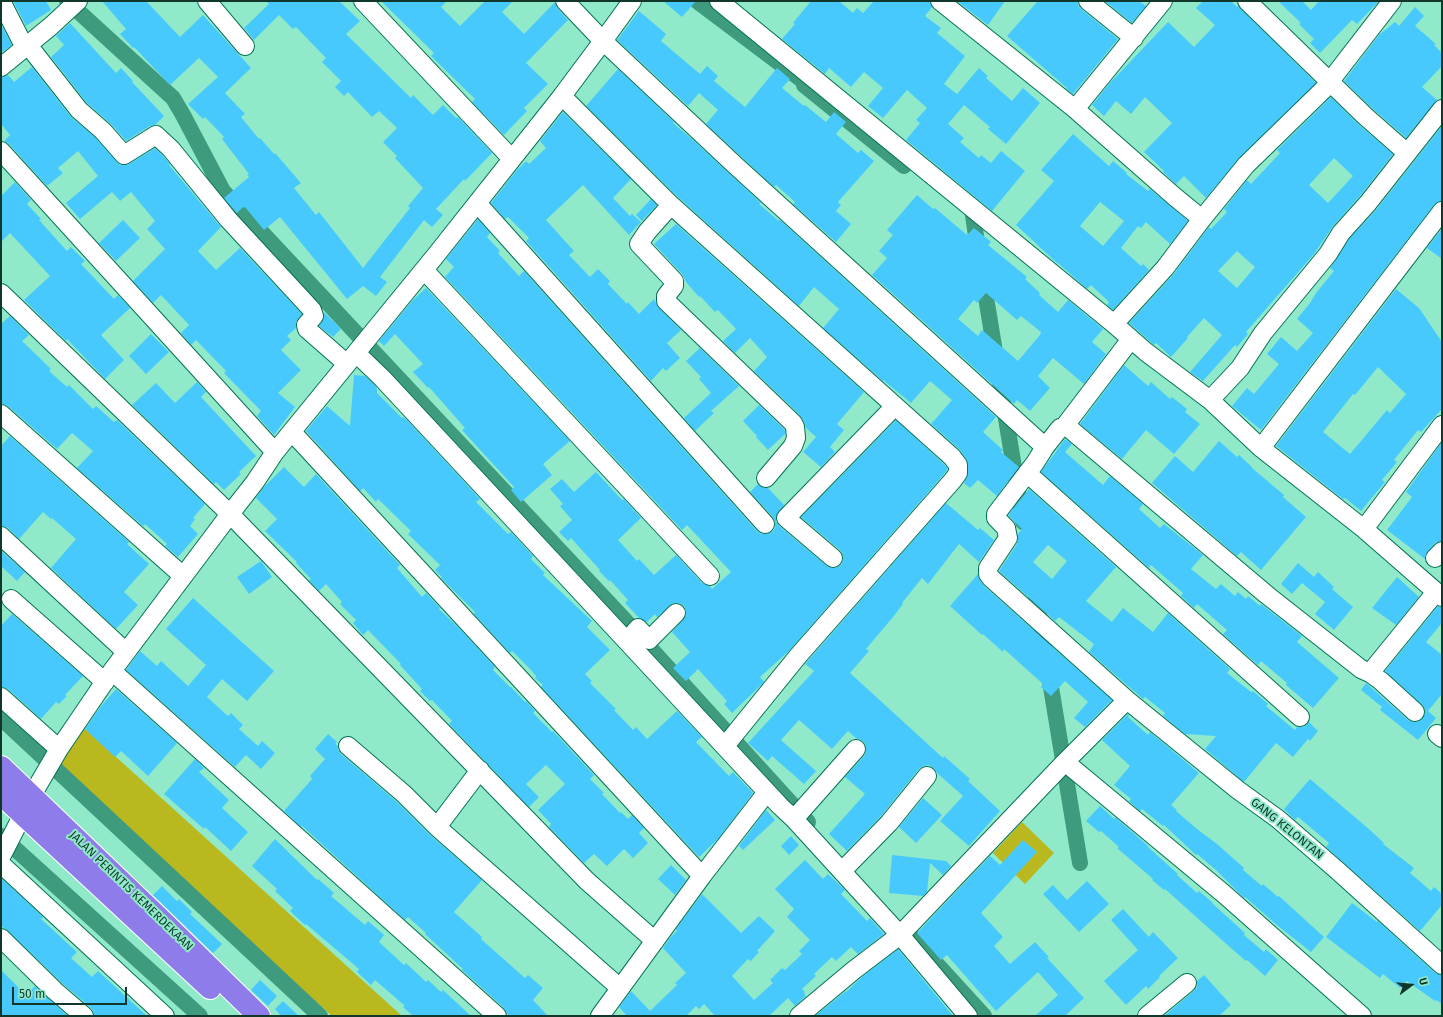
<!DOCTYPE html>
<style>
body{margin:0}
#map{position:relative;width:1443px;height:1017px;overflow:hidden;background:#90eac9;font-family:"Fira Sans",sans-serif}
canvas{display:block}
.frame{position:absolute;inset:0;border:2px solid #10372a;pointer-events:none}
.north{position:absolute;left:1391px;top:965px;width:40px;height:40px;-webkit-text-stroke:3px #90eac9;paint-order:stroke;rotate:74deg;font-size:11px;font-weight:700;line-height:16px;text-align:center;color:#10372a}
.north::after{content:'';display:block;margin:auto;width:14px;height:18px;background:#10372a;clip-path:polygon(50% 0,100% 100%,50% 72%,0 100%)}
.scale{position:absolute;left:12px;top:987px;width:115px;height:18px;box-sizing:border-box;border:2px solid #10372a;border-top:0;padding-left:5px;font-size:12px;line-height:14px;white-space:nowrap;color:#10372a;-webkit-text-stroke:3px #90eac9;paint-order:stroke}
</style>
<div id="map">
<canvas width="1443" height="1017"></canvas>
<div class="frame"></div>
<div class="north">U</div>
<div class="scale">50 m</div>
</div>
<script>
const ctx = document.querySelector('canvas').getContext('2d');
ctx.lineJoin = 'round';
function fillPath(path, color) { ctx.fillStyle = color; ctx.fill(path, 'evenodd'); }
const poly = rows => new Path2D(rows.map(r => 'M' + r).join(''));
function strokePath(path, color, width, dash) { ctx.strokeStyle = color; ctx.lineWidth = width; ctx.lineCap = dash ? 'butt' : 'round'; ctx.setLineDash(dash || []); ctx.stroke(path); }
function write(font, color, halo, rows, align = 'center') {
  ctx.font = font + ' "Fira Sans",sans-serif'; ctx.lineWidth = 4; ctx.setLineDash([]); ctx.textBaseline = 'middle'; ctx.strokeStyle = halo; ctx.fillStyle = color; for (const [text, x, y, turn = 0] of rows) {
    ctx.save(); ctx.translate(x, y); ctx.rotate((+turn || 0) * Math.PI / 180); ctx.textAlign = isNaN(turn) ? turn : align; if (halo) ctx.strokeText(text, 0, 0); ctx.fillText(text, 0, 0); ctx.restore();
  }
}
const green = poly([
 [83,727,402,1016,332,1016,55,765],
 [1022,822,1054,853,1025,884,993,853]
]);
const canal = poly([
 [67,1,173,98,183,115,223,191,621,616,808,822],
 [697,1,814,89],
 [804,85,904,166],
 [965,203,972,208,978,250],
 [982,273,1023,522],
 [1034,584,1080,863],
 [1,718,320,1016],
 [1,836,200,1016],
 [911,936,984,1016]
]);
const building = poly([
 [13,1,46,1,51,10,26,26],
 [102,1,146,1,180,37,203,15,251,68,225,93,245,114,241,117,259,139,260,138,274,154,275,153,301,183,294,188,316,215,319,212,363,268,410,208,408,206,423,188,395,158,397,156,383,142,397,128,379,111,372,117,348,92,344,96,335,87,341,81,322,62,326,58,296,27,293,29,279,15,254,40,244,28,269,4,266,1,339,1,360,21,346,34,411,98,413,95,433,115,443,105,456,118,458,117,492,153,465,181,464,179,436,209,443,215,432,227,424,220,380,277,387,282,376,296,363,286,347,299,280,217,264,230,245,207,244,208,243,207,237,213,224,198,249,177,247,175,249,174,222,139,224,137,205,117,203,119,188,104,218,77,199,58,170,85,134,47,133,48,120,34,126,29],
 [381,1,447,1,441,7,460,26,485,1,513,1,502,12,524,34,555,2,557,8,568,20,526,63,548,84,524,108,527,111,504,135,472,102,475,99,431,56,434,53],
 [663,1,696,1,682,17],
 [811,1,839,1,853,13,857,8,863,13,874,1,930,1,932,7,925,16,941,28,937,33,965,56,944,84,957,94,979,68,988,76,986,78,1012,101,1023,88,1040,103,1006,144,988,129,990,127,964,105,948,124,964,138,960,142,979,158,981,155,991,163,1001,151,1025,171,992,211,906,140,920,123,916,120,927,108,907,90,883,118,868,106,883,88,864,72,851,87,829,68,825,74,782,39,795,24,793,23],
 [957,1,1005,1,988,25],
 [1038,1,1078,1,1078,5,1081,9,1118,39,1073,94,1066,89,1067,88,1007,36],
 [1105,1,1139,1,1146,6,1132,23],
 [1203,1,1231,1,1237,7,1238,6,1316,83,1239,158,1206,198,1184,176,1176,184,1163,172,1164,171,1144,152,1172,123,1145,97,1131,114,1116,101,1104,116,1092,105,1109,84,1168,22,1194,47,1215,25,1196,8],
 [1278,1,1302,1,1311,10,1319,1,1379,1,1357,24,1352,20,1320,53,1310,43,1314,39,1299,24,1301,23],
 [1415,7,1424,16,1415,26,1436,44,1434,45,1442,53,1442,66,1422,87,1437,100,1406,138,1372,108,1344,81,1379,35,1395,22,1399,26],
 [639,11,666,34,661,41,700,74,707,66,718,76,714,81,745,107,777,68,790,79,782,88,804,106,805,105,826,122,834,112,846,122,836,134,858,153,861,150,874,161,838,202,841,205,836,211,851,224,836,242,793,204,795,202,776,185,774,187,706,124,718,110,699,93,688,106,617,40],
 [70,23,116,73,121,68,133,81,132,82,164,116,155,125,150,126,126,141,110,123,87,103,51,57,64,45,56,36],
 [1,24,12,45,1,53],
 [32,67,71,117,96,138,120,165,125,165,129,164,155,148,163,156,170,164,169,165,221,227,198,251,216,270,240,248,302,314,296,322,296,328,287,336,291,340,281,350,301,370,278,393,295,407,274,435,257,416,261,411,224,373,226,371,196,340,191,345,181,333,189,325,161,295,153,303,133,281,165,249,147,229,155,221,131,192,120,201,112,192,80,219,66,203,98,176,78,151,58,168,63,173,47,186,9,144,4,141,10,135,1,124,1,77,8,75,14,82],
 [618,69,674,122,673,123,693,140,761,203,759,204,779,221,780,220,996,417,983,432,1003,450,1001,452,1019,467,997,496,978,480,970,488,964,483,968,473,968,465,966,459,959,449,931,424,952,400,930,381,911,403,883,380,883,381,823,328,839,309,814,287,799,306,678,197,586,106],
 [1331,97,1358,124,1393,154,1360,196,1333,226,1314,254,1246,332,1248,334,1237,347,1235,345,1203,381,1190,372,1222,335,1204,318,1187,337,1188,338,1171,357,1156,343,1154,345,1153,344,1129,323,1173,275,1209,227,1211,229,1227,212,1224,209,1247,180,1251,184,1280,153,1277,150],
 [1334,158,1353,176,1328,203,1309,185],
 [1237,251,1255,267,1237,288,1218,271],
 [563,112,631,179,613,198,630,216,632,214,641,222,629,235,583,185,546,220,574,251,569,255,590,277,598,269,610,281,608,284,627,304,628,302,639,314,654,299,659,308,681,330,667,343,680,358,666,371,663,368,651,381,526,241,529,238,508,217,505,219,491,203,516,171,526,161,529,164,546,148,540,141],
 [1442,126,1442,201,1438,202,1434,205,1261,430,1232,406,1247,388,1254,394,1279,364,1267,354,1281,337,1297,351,1313,333,1297,319,1310,303,1316,293,1334,271,1330,268,1349,239,1376,210],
 [1073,134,1109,166,1113,161,1127,173,1126,174,1148,191,1150,189,1188,221,1170,244,1146,222,1141,228,1138,226,1121,248,1141,266,1143,264,1149,270,1113,310,1107,305,1109,302,1091,285,1087,289,1058,263,1058,264,1016,225,1054,181,1041,170],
 [1100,202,1124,221,1103,246,1080,226],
 [15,182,31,200,27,204,41,219,39,220,67,251,71,247,85,261,81,264,114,299,118,295,130,308,101,335,124,360,105,379,67,339,66,341,24,300,50,276,10,233,1,242,1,196],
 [917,195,933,209,935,208,967,235,974,228,991,242,988,245,1027,277,1025,279,1040,293,1039,295,1058,312,1068,300,1103,329,1092,342,1106,354,1084,384,1053,358,1038,376,1050,388,1030,411,1017,400,1014,404,872,275,887,258,879,251,893,235,887,230],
 [986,293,1017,320,1021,316,1041,332,1040,335,1018,361,982,330,978,336,958,319,974,300,977,303],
 [651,199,657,205,642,221,636,215],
 [478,219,490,233,487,237,500,251,498,253,519,276,524,271,757,531,761,534,767,534,772,532,775,528,775,522,773,517,750,492,758,484,764,488,768,488,784,505,776,516,776,522,779,526,827,566,832,568,836,568,841,565,843,560,843,555,840,550,801,517,896,420,948,468,945,473,789,651,760,677,764,682,760,686,732,713,724,704,727,701,698,669,686,681,673,668,690,652,672,632,686,616,686,611,684,606,679,603,673,603,657,617,655,614,647,622,639,618,625,603,628,600,610,580,609,581,599,571,600,570,571,538,568,541,559,532,572,520,560,506,563,504,550,489,562,479,574,492,596,472,622,500,624,499,641,518,618,540,637,561,639,559,654,575,676,555,702,583,710,586,712,589,731,572,687,525,682,530,445,277,454,267,446,259],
 [123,220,140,238,116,261,99,243],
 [676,224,864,392,837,424,844,430,830,447,835,452,821,467,803,452,816,437,806,428,804,422,800,415,754,371,767,357,750,338,735,353,723,341,736,329,718,310,715,312,700,296,699,297,686,282,682,274,654,244],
 [1441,230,1442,231,1442,259,1427,248],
 [426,288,570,441,543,464,552,475,521,502,511,490,514,487,462,430,465,428,429,387,428,388,413,372,423,364,395,334,384,346,379,341,413,300],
 [1396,289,1419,308,1442,342,1442,409,1421,432,1418,430,1394,460,1397,462,1382,480,1385,482,1361,511,1345,498,1343,499,1276,446],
 [1378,367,1406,394,1390,413,1387,410,1350,454,1323,432,1353,394,1355,395],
 [324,312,341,329,333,337,319,326,324,318],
 [10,316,29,335,22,341,51,369,49,371,67,387,69,385,93,409,96,406,114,422,117,420,205,504,193,518,195,519,190,526,198,534,178,557,165,546,167,544,145,524,143,526,77,468,93,451,72,433,57,449,8,406,1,404,1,324],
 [151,334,169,352,146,374,129,356],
 [700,348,739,386,711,411,714,413,695,431,684,418,711,393,699,379,701,377,686,361],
 [1124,365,1148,386,1151,382,1170,399,1172,397,1187,409,1185,412,1200,424,1174,454,1146,430,1122,459,1080,424],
 [354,375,365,376,375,385,377,389,377,393,402,418,403,417,407,420,480,499,476,502,508,534,511,532,533,556,531,559,545,573,543,575,592,621,587,627,610,650,585,674,592,681,590,683,616,709,614,710,633,730,636,727,647,739,677,711,702,737,696,742,729,776,733,772,753,793,718,839,699,857,541,687,543,685,535,678,536,676,530,669,512,651,510,653,474,614,475,612,441,578,442,577,435,570,440,565,408,534,411,531,378,499,376,502,363,488,360,491,306,431,327,406,350,426],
 [197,382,206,392,201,397,256,456,239,472,241,474,224,490,216,482,214,484,132,405,156,383,175,403],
 [759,405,785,430,785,434,768,450,756,437,757,436,743,421],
 [10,436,129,542,127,544,149,564,124,592,138,605,116,629,51,568,76,539,52,518,51,519,43,512,19,539,8,528,1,526,1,446],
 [1065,439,1072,444,1065,452,1103,485,1110,476,1143,504,1139,509,1160,528,1164,524,1203,555,1191,569,1216,589,1221,584,1235,596,1238,592,1246,599,1248,596,1260,606,1261,604,1302,636,1297,642,1339,678,1313,708,1286,685,1287,683,1261,661,1258,665,1223,634,1227,630,1197,604,1194,608,1181,596,1183,593,1151,565,1149,568,1041,472],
 [1219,441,1237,457,1239,455,1252,467,1252,468,1284,495,1283,497,1306,517,1261,570,1241,552,1237,556,1152,483,1175,456,1193,472],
 [1442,442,1442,541,1435,543,1428,551,1425,555,1425,559,1387,530,1412,497,1406,492],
 [284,467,304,487,316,474,400,565,397,568,422,597,426,593,440,608,439,609,459,628,495,667,493,670,510,687,511,687,525,702,526,701,535,711,533,713,552,732,553,731,594,775,590,779,604,793,602,794,620,813,621,812,628,819,632,815,644,828,639,833,648,843,633,858,624,849,607,866,594,854,584,863,549,827,551,824,538,810,565,784,546,765,526,784,539,797,529,807,449,724,452,721,432,700,430,701,420,691,422,689,400,665,401,664,368,630,363,635,353,623,356,620,340,604,342,602,326,584,319,591,309,580,311,579,296,563,297,562,265,531,277,519,256,498,264,487],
 [1029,489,1116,567,1086,601,1112,622,1123,608,1153,632,1168,613,1230,669,1227,673,1251,692,1253,691,1268,704,1266,706,1295,730,1297,727,1304,727,1309,722,1318,731,1310,741,1308,739,1293,757,1276,743,1244,782,1205,749,1216,736,1185,734,1163,716,1165,713,1145,697,1143,699,1089,652,1094,644,1059,617,1055,621,999,571,1017,544,1018,534,1022,529,1008,515],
 [1048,545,1067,561,1052,579,1033,562],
 [946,503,978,530,980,528,994,540,979,562,959,544,928,584,922,578,902,603,903,604,893,617,866,649,869,651,850,673,943,758,944,756,970,779,968,781,1000,811,969,846,940,821,963,796,937,773,933,768,929,765,924,766,919,769,881,816,847,851,829,834,865,794,845,777,864,756,866,751,866,745,863,741,857,739,848,731,832,749,799,720,781,740,816,771,804,784,772,756,768,761,748,743,814,671,805,664,806,663],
 [1,551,25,572,17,581,1,566],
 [261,561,272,577,249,594,237,577],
 [1298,563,1314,577,1318,572,1334,587,1332,589,1353,607,1334,630,1315,614,1325,602,1302,583,1292,594,1281,584],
 [978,574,980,580,984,586,1112,700,1085,727,1074,718,1088,702,1065,681,1051,696,1041,687,1043,684,1004,649,1003,652,983,634,982,635,950,606],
 [1397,577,1419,597,1396,625,1372,608],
 [193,598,274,671,247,701,222,679,207,697,228,716,231,713,243,725,239,729,258,746,262,741,275,753,261,769,246,755,235,767,126,670,140,651,157,666,161,661,188,686,206,665,166,629],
 [1438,606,1442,607,1442,623,1426,642,1442,655,1442,694,1428,711,1436,718,1418,740,1380,710,1382,707,1361,690,1366,683,1408,720,1413,722,1418,722,1422,719,1425,714,1425,709,1422,705,1385,671],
 [12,614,83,676,65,695,67,696,59,704,56,702,41,719,8,689,1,687,1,626],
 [116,689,177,743,148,776,121,751,115,757,85,729,101,706],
 [1128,714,1129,715,1128,717,1148,735,1150,732,1199,773,1171,805,1177,810,1176,811,1197,829,1217,844,1244,868,1243,870,1262,886,1263,884,1278,897,1279,896,1324,937,1311,952,1278,926,1245,897,1244,898,1216,870,1197,854,1196,855,1164,825,1163,826,1142,809,1140,811,1129,801,1131,799,1114,785,1130,766,1102,740],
 [328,734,337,742,335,744,338,746,338,750,341,754,397,802,430,835,482,880,454,912,482,937,481,939,525,978,528,975,543,988,533,1000,548,1016,509,1016,502,1006,462,970,463,969,425,934,426,933,408,917,405,920,302,826,301,827,284,811,312,779,310,776,325,759,315,749],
 [195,759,204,768,199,772,229,800,222,808,248,832,231,851,205,827,204,829,164,794],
 [1310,779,1370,830,1384,843,1383,844,1414,868,1410,873,1431,891,1434,887,1442,894,1442,905,1420,931,1326,847,1329,843,1298,817,1295,820,1284,809],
 [923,798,942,815,916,843,899,827],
 [1100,806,1114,819,1115,817,1148,846,1148,847,1178,874,1177,875,1197,893,1199,891,1213,903,1212,903,1245,933,1244,935,1264,952,1266,949,1278,960,1265,976,1247,960,1246,961,1232,949,1165,889,1164,890,1152,880,1153,879,1117,848,1119,847,1101,831,1099,832,1086,821],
 [766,810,775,820,743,850,739,846],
 [791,836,799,845,789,855,781,846],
 [275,839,317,880,318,879,334,893,331,896,365,925,368,921,384,935,379,942,404,965,406,963,426,982,428,980,441,992,443,990,471,1016,413,1016,403,1007,405,1006,375,980,371,985,357,972,359,969,306,924,305,925,290,911,293,908,275,891,277,889,252,866],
 [1023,840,1037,852,981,913,1003,937,994,946,1010,964,1035,942,1049,957,1047,958,1084,998,1065,1016,1035,1016,1058,995,1038,972,996,1011,947,955,941,960,917,933,990,856,1000,865],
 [892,855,946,861,951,866,943,875,930,863,927,892,923,896,889,893],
 [805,860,823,879,828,874,845,890,841,894,867,921,870,918,884,934,858,954,851,947,836,961,832,957,814,974,816,976,802,989,805,992,804,993,806,996,795,1006,788,998,769,1016,715,1016,704,1004,699,1009,696,1006,686,1016,627,1016,619,1007,631,991,650,1011,677,985,675,983,686,973,663,948,670,938,677,931,676,929,702,894,741,933,759,916,775,931,757,951,759,952,751,961,748,959,732,976,754,1000,773,983,770,980,782,968,785,970,802,954,799,951,810,940,787,917,794,909,775,889],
 [671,865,686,880,675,895,658,879],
 [1,878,43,917,41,919,77,952,71,958,92,977,98,971,147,1016,94,1016,94,1012,91,1008,62,983,8,931,1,926],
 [1087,881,1109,904,1079,932,1043,894,1053,885,1067,900],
 [162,886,177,901,179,899,192,912,190,914,222,944,213,953,153,895],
 [1352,903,1377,922,1378,921,1435,973,1442,975,1442,1004,1436,1000,1435,1001,1407,981,1400,988,1383,974,1380,978,1326,937],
 [1123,909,1149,937,1153,932,1178,958,1159,976,1160,977,1148,989,1146,986,1126,1005,1104,981,1138,950,1111,920],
 [898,949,953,1016,815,1016,846,991,846,992,863,976],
 [1,970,26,995,35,986,68,1016,1,1016],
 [1204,975,1231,1005,1219,1016,1164,1016,1194,991,1197,987,1197,981],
 [260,980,277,996,268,1006,251,990],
 [283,1001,299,1016,281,1016,275,1009]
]);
const minor = poly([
 [1,1,25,48],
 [207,1,245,46],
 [363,1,512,159],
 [565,1,603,41,736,166,1045,447,1035,463,996,514,996,518,1006,528,1008,538,988,568,988,574,991,578,1127,700,1238,790,1278,819,1338,871,1442,965],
 [719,1,1114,324,1146,352,1210,400,1261,448,1364,529,1442,597],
 [940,1,1075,109,1175,197,1202,219],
 [1088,1,1134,38],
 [1247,1,1365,116,1407,153],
 [28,45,79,110,103,131,124,155,156,135,171,149,228,219,312,310,314,316,306,325,307,329,347,364],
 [1,67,51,26,78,1],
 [562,96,671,205,952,457,958,465,958,473,953,480,798,656,725,746],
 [1075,109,1163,1],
 [1,151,275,452],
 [477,203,765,524],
 [671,205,647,232,639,244,674,281,674,286,666,296,666,301,793,423,795,427,796,438,793,446,766,478],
 [424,270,710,576],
 [1,293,230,514,587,881,655,941],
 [1114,324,1165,268,1202,219,1246,165,1324,89,1392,1],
 [356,353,382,378,780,806,794,819,900,935,968,1016],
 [1210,400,1240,368,1263,333,1328,254,1341,233,1368,203,1442,109],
 [1,414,183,576],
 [1064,427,1131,339],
 [292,432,702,876],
 [1045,447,1060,428,1064,427,1070,429,1267,595,1361,669,1370,673,1381,681,1415,712],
 [1261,448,1442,211],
 [1027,473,1300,717],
 [1364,529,1442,425],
 [1,536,126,652],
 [833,558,786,518,895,406],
 [1435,558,1442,551],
 [11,599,105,682],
 [627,641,638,628,649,640,676,613],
 [112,671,497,1016],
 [1370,673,1436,592],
 [1,697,59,749],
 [1437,734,1442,738],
 [348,746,404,794,437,827],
 [1065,762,1224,894,1362,1016],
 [480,770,437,827,620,988],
 [794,819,856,749],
 [1,857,38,785,59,749,112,671,230,514,255,482,275,452,436,255,562,96,603,41,632,1],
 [1,864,165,1016],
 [842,871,889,823,927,776],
 [1,938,55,991,84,1016],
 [600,1016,702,876,767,792],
 [799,1016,854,970,900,935,1065,762,1127,700],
 [1147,1016,1187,983]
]);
const highway = poly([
 [1,767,164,923,259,1016],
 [1,794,210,988]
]);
const streetNames = [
 ["GANG KELONTAN",1287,829,39],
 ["JALAN PERINTIS KEMERDEKAAN",131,891,44]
];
fillPath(green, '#bab81f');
strokePath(canal, '#3f9b7d', 16);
fillPath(building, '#48c9fd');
strokePath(minor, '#007256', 20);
strokePath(highway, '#fff', 24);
strokePath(minor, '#fff', 18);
strokePath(highway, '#8e7cea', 22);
write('12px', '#10372a', '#90eac9', streetNames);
</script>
